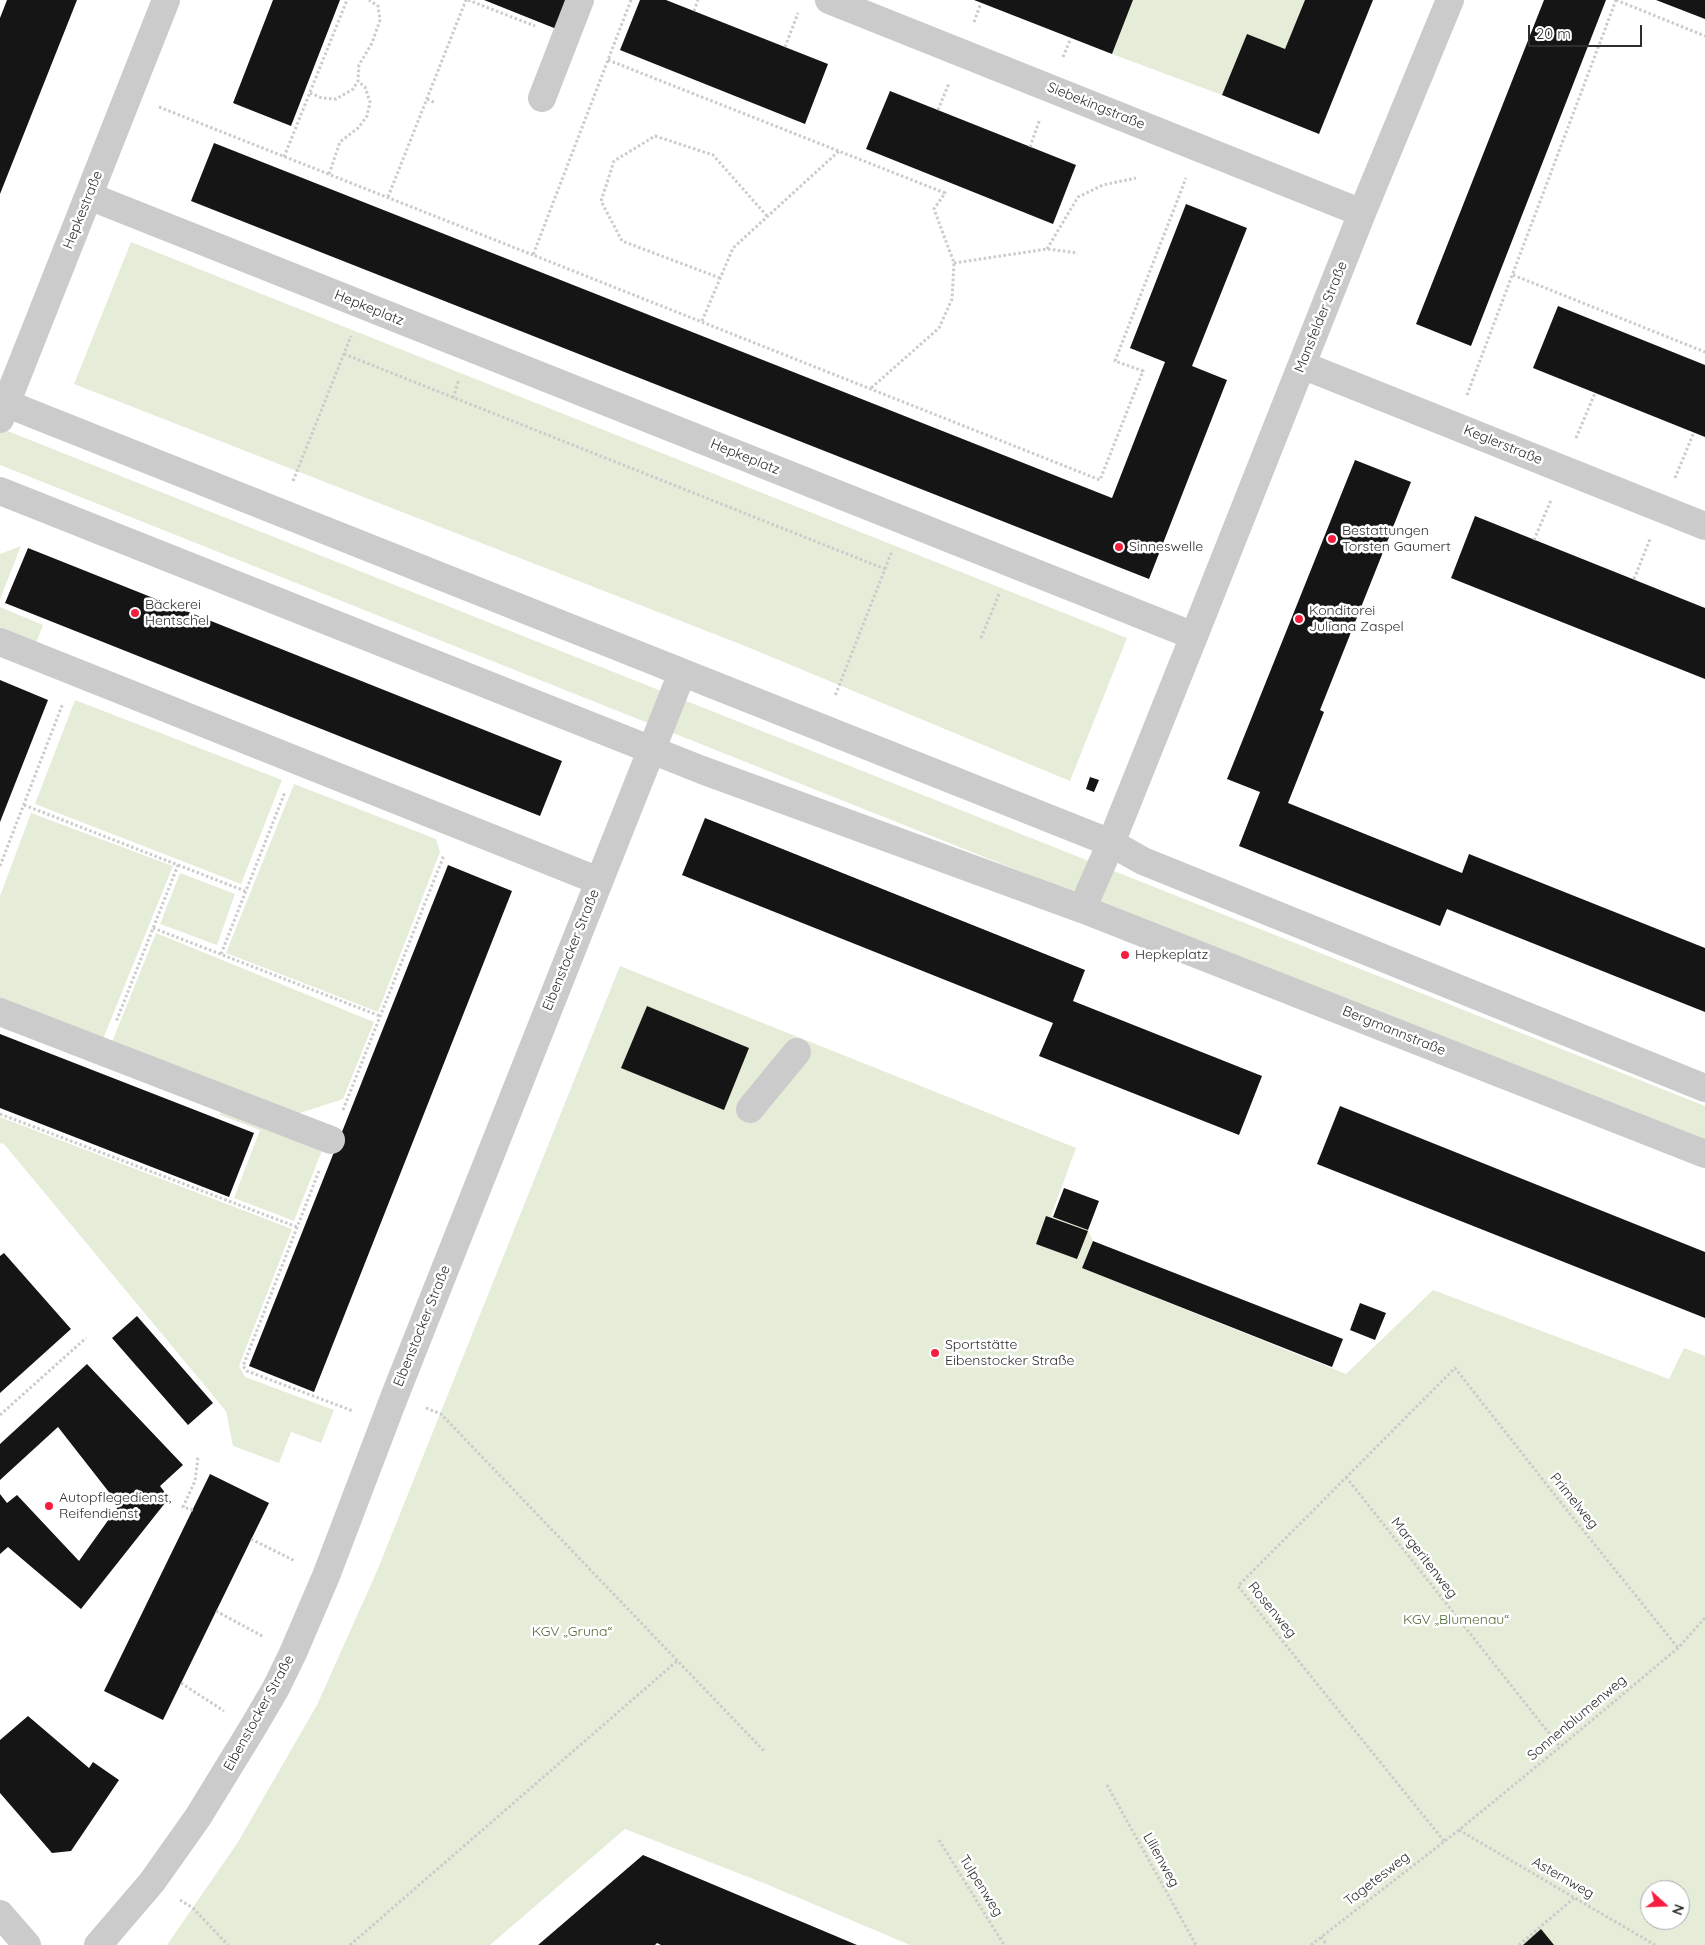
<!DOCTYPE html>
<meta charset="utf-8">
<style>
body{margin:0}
#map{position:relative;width:1705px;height:1945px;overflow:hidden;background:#fff;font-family:Quicksand,sans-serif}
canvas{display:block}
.north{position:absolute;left:1640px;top:1880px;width:50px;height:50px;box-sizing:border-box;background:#fff;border:1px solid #ababab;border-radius:50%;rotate:110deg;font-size:14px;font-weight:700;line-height:20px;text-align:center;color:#2e2e2e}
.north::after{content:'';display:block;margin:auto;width:18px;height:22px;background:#f61e3e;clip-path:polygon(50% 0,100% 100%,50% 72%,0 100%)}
.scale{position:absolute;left:1528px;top:25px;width:114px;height:22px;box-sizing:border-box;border:2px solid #2e2e2e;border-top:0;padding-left:6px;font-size:15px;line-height:18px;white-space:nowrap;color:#2e2e2e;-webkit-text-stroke:4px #fff;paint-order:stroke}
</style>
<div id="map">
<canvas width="1705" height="1945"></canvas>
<div class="north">N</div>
<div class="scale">20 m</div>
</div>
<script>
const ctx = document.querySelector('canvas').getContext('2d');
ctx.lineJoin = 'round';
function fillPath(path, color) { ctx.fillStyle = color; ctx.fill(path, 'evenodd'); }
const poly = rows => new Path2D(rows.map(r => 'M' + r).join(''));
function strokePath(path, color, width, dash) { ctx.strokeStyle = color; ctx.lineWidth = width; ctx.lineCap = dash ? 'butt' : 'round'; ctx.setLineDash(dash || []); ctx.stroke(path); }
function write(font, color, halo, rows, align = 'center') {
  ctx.font = font + ' Quicksand,sans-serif'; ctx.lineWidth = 5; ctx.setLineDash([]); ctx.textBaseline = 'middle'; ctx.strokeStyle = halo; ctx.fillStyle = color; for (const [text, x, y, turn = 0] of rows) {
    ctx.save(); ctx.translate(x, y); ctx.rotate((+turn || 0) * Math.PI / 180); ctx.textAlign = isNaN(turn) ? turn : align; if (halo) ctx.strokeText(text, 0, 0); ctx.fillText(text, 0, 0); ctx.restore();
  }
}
const green = poly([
 [1133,0,1305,0,1285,49,1222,95,1112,54],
 [131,242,1127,638,1070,781,745,646,74,384],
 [0,428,1705,1106,1705,1144,0,465],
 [21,546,0,599,0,554],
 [0,607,43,625,36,643,0,629],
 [75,700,282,780,241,884,35,804],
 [294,784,436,839,440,852,378,1012,226,953],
 [31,813,173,866,103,1039,0,1000,0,896],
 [180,873,235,894,217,945,160,924],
 [156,933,374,1022,343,1099,297,1114,112,1042],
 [620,966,1076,1148,1051,1216,1088,1230,1093,1241,1082,1268,1346,1374,1433,1290,1669,1379,1684,1348,1705,1356,1705,1945,910,1945,766,1884,625,1829,490,1945,167,1945,238,1842,317,1705,377,1571],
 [1650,1890,1680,1890,1680,1920,1650,1920],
 [222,1109,323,1148,294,1221,234,1198,260,1130,220,1115],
 [0,1117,292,1229,239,1366,245,1377,334,1410,321,1443,291,1432,279,1463,233,1446,226,1411,4,1144,0,1143]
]);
const building = poly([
 [7,0,77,0,0,194,0,18],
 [273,0,340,0,291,126,233,103],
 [484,0,571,0,559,30],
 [640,0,666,0,828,64,805,124,620,50],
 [974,0,1133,0,1112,54],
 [1305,0,1373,0,1319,134,1222,95,1247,34,1285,49],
 [1544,0,1606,0,1471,346,1416,324],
 [1656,0,1705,0,1705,19],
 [890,91,1076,165,1053,224,866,149],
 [214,143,1112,498,1165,362,1130,348,1186,204,1247,228,1192,366,1227,380,1149,579,191,201],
 [1558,306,1705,365,1705,437,1533,368],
 [1355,460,1411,482,1320,710,1324,712,1288,803,1462,873,1469,854,1705,948,1705,1012,1447,909,1440,926,1239,846,1260,792,1227,779],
 [1475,516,1705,608,1705,679,1451,578],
 [28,548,562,761,540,816,5,603],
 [0,680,48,700,0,822],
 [1090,777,1099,780,1094,792,1086,789],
 [705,818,1085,970,1073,1001,1262,1076,1239,1135,1039,1056,1053,1023,682,875],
 [448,865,512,891,314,1392,249,1366],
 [647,1006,749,1048,724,1110,621,1068],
 [0,1034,254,1133,229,1197,0,1108],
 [1340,1106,1705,1252,1705,1318,1317,1164],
 [1064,1188,1099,1201,1088,1230,1053,1217],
 [1046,1216,1088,1231,1077,1259,1036,1244],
 [1093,1241,1343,1339,1332,1367,1082,1268],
 [4,1253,71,1329,0,1393,0,1256],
 [1360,1303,1386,1313,1375,1340,1350,1330],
 [137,1316,213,1403,188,1425,112,1338],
 [87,1364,183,1465,160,1486,169,1498,81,1609,8,1547,0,1554,0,1494,7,1503,17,1495,79,1561,119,1505,58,1427,0,1480,0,1444],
 [210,1474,269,1503,163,1720,104,1691],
 [28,1716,89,1768,93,1762,119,1780,71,1851,52,1853,0,1793,0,1740],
 [643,1855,857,1945,661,1945,657,1943,655,1945,538,1945],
 [1541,1929,1554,1945,1523,1945]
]);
const path = poly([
 [468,0,535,26],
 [631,0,533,255,1100,480,1143,371,1115,361,1186,178],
 [1616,0,1705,36],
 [694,11,698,0],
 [974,22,981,3],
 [785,47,798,13],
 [1063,57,1071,38],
 [608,60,945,193,934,209,954,263,952,299,939,328,870,389],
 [310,93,322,98,336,99,353,89,358,81,359,65,372,43,380,20,378,6,369,0],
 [427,99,436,103],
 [159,107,533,255],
 [938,110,949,83],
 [1030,147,1040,119],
 [284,157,347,0],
 [329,174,340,142,358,128,367,116,370,102,365,87,358,81],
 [388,197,466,0],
 [1047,249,1078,197,1103,185,1136,178],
 [954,263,1047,249,1078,253],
 [1513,275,1705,352],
 [720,278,622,241,601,201,614,161,655,136,713,155,767,216],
 [702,321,733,248,839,151],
 [344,354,885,569,835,696],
 [1467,395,1616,0],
 [453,398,459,379],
 [1576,438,1595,393],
 [1675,478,1694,432],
 [293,481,351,336],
 [1534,540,1551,500],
 [885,569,892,551],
 [1634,579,1650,539],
 [981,638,999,594],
 [24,805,178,865,116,1022],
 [178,865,245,891],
 [0,866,63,703],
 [153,928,380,1016],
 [221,954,285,792],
 [343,1110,444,855],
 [0,1114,297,1227],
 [319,1171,243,1366,247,1371,353,1411],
 [426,1408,441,1414,765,1752],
 [0,1415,86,1338],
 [1346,1477,1560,1747],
 [193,1510,183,1507,195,1481,198,1457],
 [251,1539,295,1561],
 [216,1611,264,1637],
 [181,1683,224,1711],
 [1107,1785,1196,1945],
 [1459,1830,1655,1945],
 [939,1840,1004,1945],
 [1444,1841,1238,1586,1455,1368,1558,1499,1678,1648],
 [180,1900,193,1908,228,1945],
 [1321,1937,1327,1945],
 [350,1945,677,1661],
 [1311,1945,1459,1830,1560,1747,1678,1648,1705,1618],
 [1519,1945,1574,1898]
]);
const minor = poly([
 [829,0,1362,213],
 [542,98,580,0],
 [89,196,1194,636,1111,843,1082,909],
 [1302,365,1705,526],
 [0,401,1111,843,1143,861,1705,1088],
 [0,419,166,0],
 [0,491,702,770,1082,909,1705,1154],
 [1194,636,1362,213,1450,0],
 [0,642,599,881],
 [0,1012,331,1140],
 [750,1109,797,1052],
 [0,1914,27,1945],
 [98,1945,152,1882,198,1817,252,1729,276,1688,293,1653,326,1576,395,1395,682,673]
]);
const markers = [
 [1332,539,5,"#f61e3e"],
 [1119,547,5,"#f61e3e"],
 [135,613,5,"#f61e3e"],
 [1299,619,5,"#f61e3e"],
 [1125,955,5,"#f61e3e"],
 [935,1353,5,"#f61e3e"],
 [49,1506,5,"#f61e3e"]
];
const streetNames = [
 ["Siebekingstraße",1096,106,22],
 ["Hepkestraße",83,210,-68],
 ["Hepkeplatz",369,308,22],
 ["Mansfelder Straße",1321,317,-68],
 ["Keglerstraße",1503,445,22],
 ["Hepkeplatz",745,457,22],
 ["Eibenstocker Straße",571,950,-68],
 ["Bergmannstraße",1394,1031,22],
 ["Eibenstocker Straße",422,1326,-68],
 ["Primelweg",1574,1501,51],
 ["Margeritenweg",1424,1558,52],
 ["Rosenweg",1272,1610,51],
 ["Eibenstocker Straße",259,1713,-61],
 ["Sonnenblumenweg",1577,1718,-40],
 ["Lilienweg",1161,1860,61],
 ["Asternweg",1563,1878,30],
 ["Tagetesweg",1377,1879,-38],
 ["Tulpenweg",981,1886,58]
];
const poiNames = [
 ["Bestattungen",1342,531],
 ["Torsten Gaumert",1342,547],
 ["Sinneswelle",1129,547],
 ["Bäckerei",145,605],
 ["Hentschel",145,621],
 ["Konditorei",1309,611],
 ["Juliana Zaspel",1309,627],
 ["Hepkeplatz",1135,955],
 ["Sportstätte",945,1345],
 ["Eibenstocker Straße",945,1361],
 ["Autopflegedienst,",59,1498],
 ["Reifendienst",59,1514]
];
const parkNames = [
 ["KGV „Blumenau“",1456,1620],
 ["KGV „Gruna“",572,1632]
];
fillPath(green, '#e5edd9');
fillPath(building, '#151515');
strokePath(path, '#cbcbcb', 3, [2.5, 2.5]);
strokePath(minor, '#cbcbcb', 28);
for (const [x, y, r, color] of markers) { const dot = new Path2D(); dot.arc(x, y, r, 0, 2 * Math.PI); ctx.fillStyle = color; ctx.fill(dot); strokePath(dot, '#fff', 2); }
write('14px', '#2e2e2e', '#fff', streetNames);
write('14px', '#2e2e2e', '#fff', poiNames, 'left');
write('14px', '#546d37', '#fff', parkNames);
</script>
